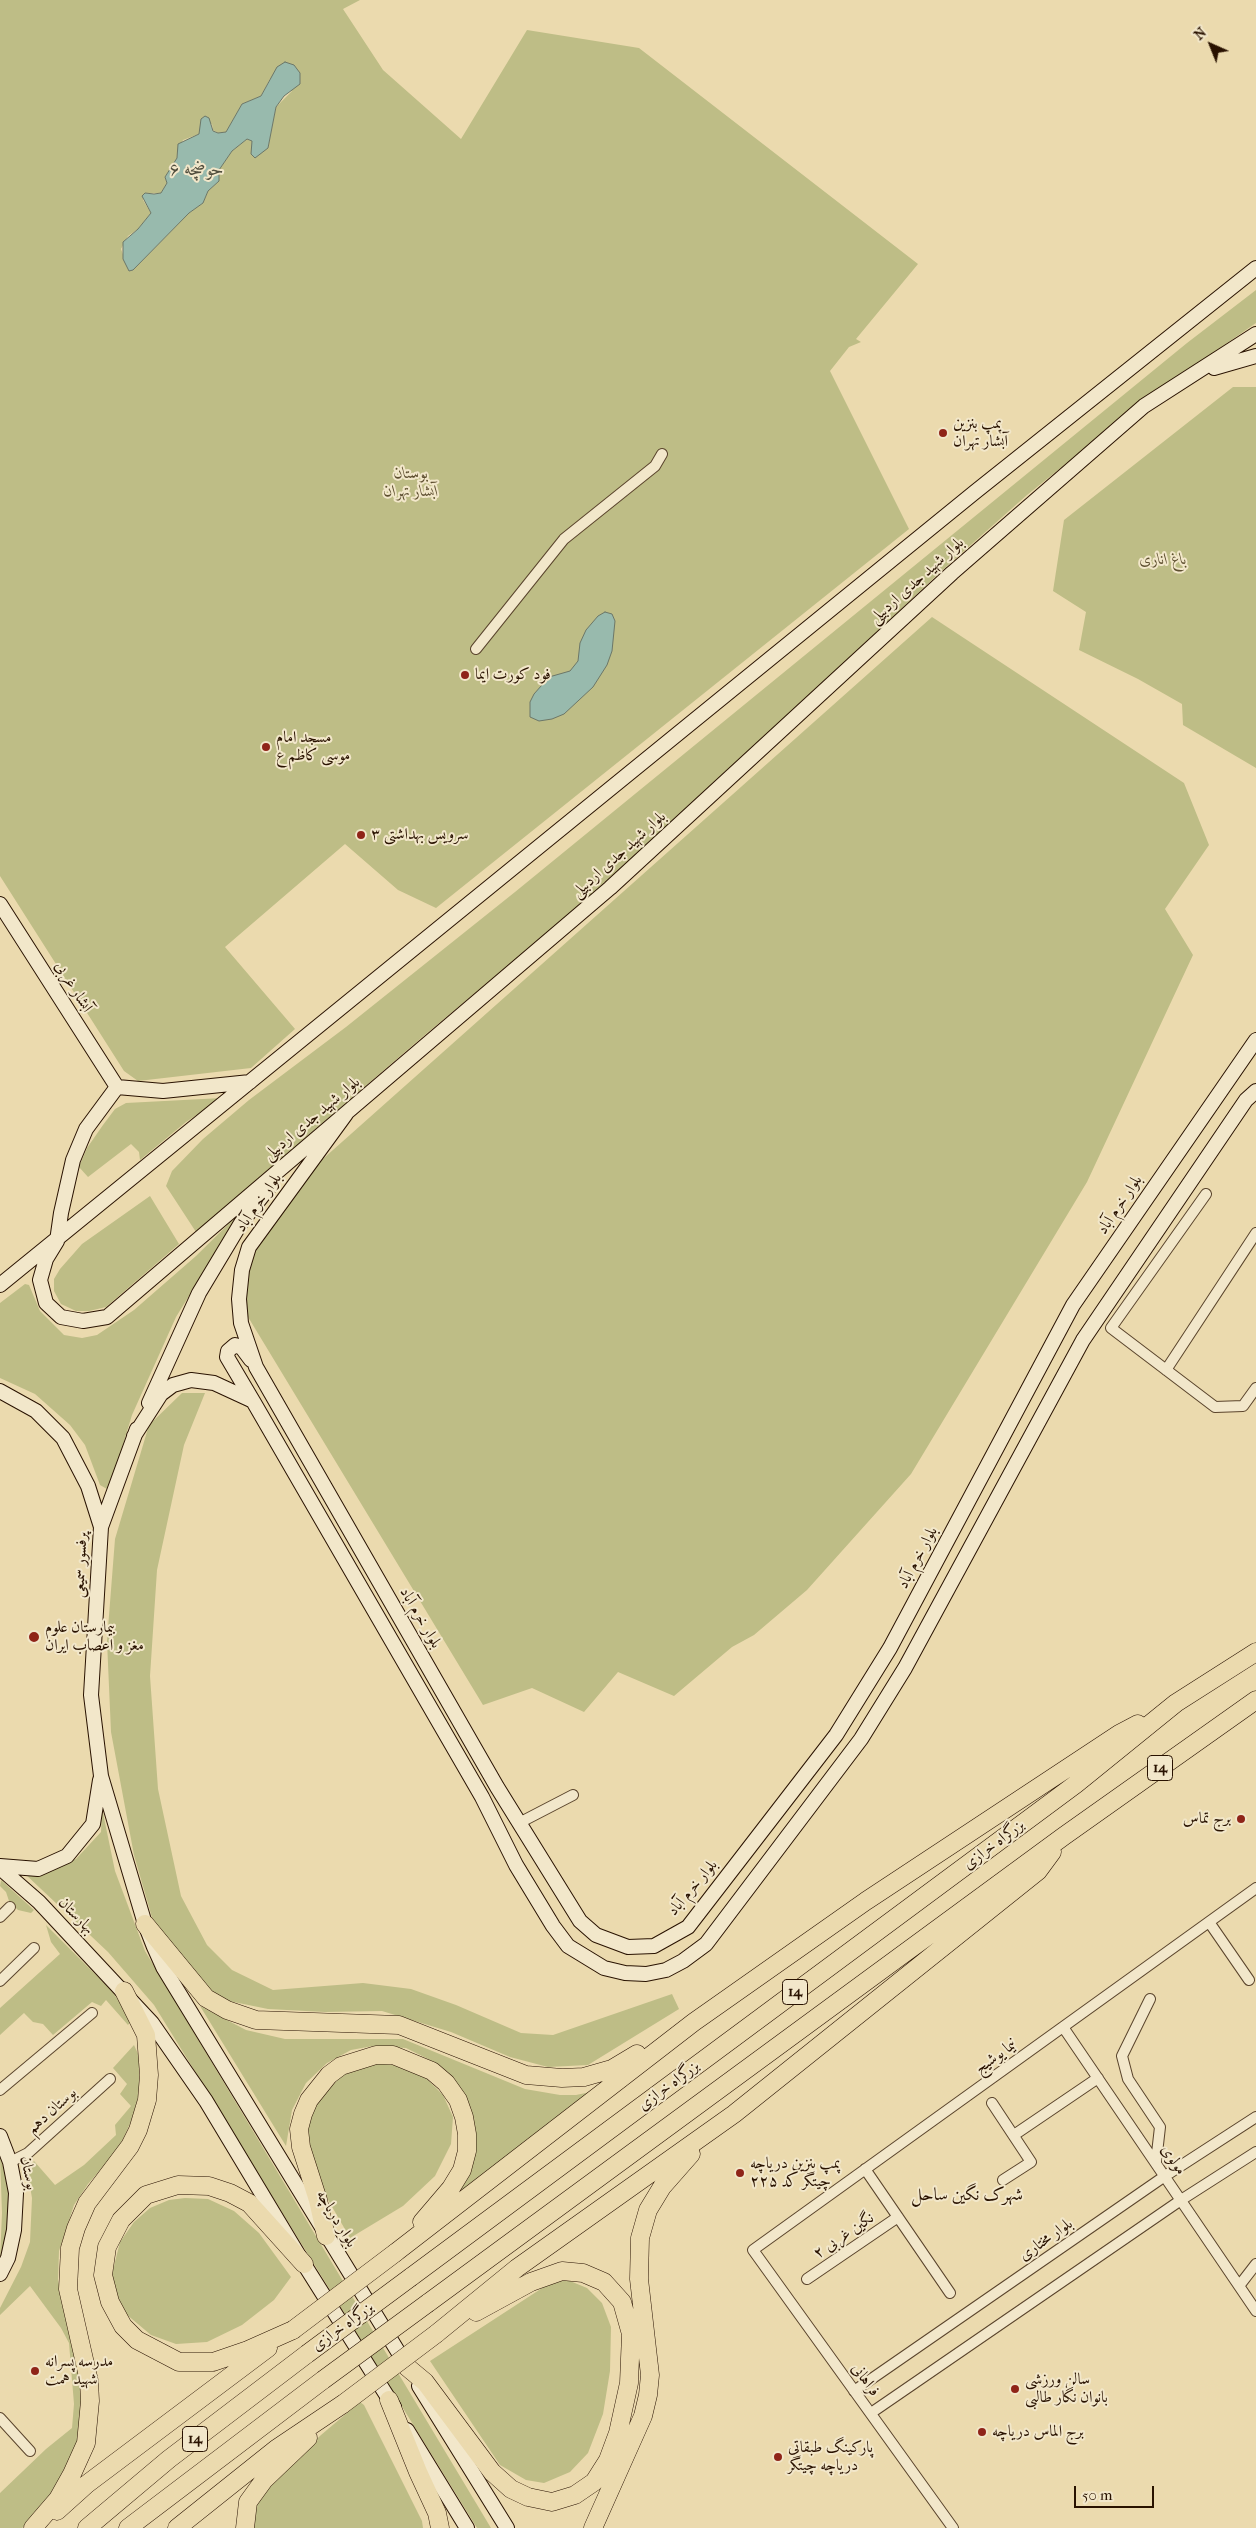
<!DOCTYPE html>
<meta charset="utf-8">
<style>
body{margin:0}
#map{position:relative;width:1256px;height:2528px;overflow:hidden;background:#ebdaae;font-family:"IM FELL French Canon",serif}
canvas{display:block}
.north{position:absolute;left:1186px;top:20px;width:50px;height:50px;-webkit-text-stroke:4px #f2e7ca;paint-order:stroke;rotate:316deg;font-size:14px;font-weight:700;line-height:20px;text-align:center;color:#291200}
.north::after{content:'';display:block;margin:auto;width:18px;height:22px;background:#291200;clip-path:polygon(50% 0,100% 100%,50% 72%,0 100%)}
.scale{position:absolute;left:1074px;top:2486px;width:80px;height:22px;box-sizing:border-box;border:2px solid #291200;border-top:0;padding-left:6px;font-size:15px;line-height:18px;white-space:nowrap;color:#291200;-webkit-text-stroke:4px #f2e7ca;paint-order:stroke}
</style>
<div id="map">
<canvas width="1256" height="2528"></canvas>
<div class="north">N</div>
<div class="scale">50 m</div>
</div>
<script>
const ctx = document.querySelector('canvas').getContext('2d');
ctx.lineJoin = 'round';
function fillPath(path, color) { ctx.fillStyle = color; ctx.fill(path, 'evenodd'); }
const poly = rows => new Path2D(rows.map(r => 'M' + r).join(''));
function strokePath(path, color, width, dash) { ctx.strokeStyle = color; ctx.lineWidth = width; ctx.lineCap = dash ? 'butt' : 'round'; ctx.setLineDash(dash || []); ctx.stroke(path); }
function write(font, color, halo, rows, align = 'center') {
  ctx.font = font + ' "IM FELL French Canon",Amiri,serif'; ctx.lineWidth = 4; ctx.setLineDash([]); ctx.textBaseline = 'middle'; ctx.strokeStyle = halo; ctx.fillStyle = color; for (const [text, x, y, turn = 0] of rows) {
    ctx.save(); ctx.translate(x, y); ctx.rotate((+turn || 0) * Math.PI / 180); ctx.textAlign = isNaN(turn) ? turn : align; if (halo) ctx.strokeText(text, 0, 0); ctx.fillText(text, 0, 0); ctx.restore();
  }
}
const green = poly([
 [0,0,360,0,343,9,383,70,461,139,527,30,639,48,918,264,856,339,861,342,849,347,830,371,909,529,436,908,398,890,345,844,225,947,295,1029,251,1068,138,1081,124,1071,0,876],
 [270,79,292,91,276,107,268,148,253,148,252,141,247,139,232,151,219,170,219,181,208,191,203,203,189,213,133,270,129,271,121,249,128,236,138,229,151,213,143,200,145,193,161,193,167,183,165,177,177,158,178,151,183,140,199,134,201,127,212,124,213,130,218,133,226,132,242,104,261,96],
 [1256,290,1256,323,1149,397,1027,495,937,575,775,729,609,881,420,1039,196,1232,166,1186,172,1171,203,1139,249,1100,346,1027,515,892,1187,343],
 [1233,387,1256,387,1256,768,1183,725,1182,704,1138,679,1079,650,1086,612,1053,591,1064,520],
 [932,617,1184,783,1209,845,1165,909,1193,955,1087,1182,911,1474,807,1590,754,1635,732,1647,674,1696,618,1672,584,1712,532,1688,483,1705,242,1307,248,1257,288,1190],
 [222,1098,186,1122,140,1160,139,1152,131,1144,88,1177,79,1167,87,1148,103,1125,115,1109,126,1103],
 [265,1188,205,1270,176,1317,132,1415,115,1471,107,1489,100,1485,85,1445,70,1425,35,1394,0,1378,0,1303,25,1284,29,1285,40,1311,64,1335,82,1338,97,1335,134,1310,196,1256],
 [150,1196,179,1244,106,1307,89,1311,76,1311,61,1304,54,1291,54,1279,60,1269,82,1244],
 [182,1393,205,1393,184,1445,157,1570,150,1676,158,1789,181,1896,207,1945,232,1970,273,1990,363,1983,411,1989,456,2005,521,2033,553,2035,672,1994,679,2009,588,2065,548,2067,510,2057,451,2032,382,2011,325,2012,268,2009,219,1999,184,1969,153,1921,134,1855,111,1732,107,1641,115,1539,149,1425],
 [102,1808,115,1871,145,1951,491,2528,477,2528,154,2005,108,1952,24,1873,41,1873,76,1859,101,1832],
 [1,1880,34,1910,31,1913,18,1910,9,1901,6,1892,0,1886],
 [46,1925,112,1991,132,2020,128,2025,106,2000,101,2006,92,2002,53,2035,43,2024,33,2022,24,2013,0,2035,0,2008,60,1954,51,1942],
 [200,2006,246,2030,285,2039,403,2039,525,2089,560,2095,576,2095,605,2089,432,2218,468,2166,447,2074,434,2062,406,2048,373,2046,351,2050,327,2063,306,2083,292,2110,286,2146],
 [134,2045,139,2056,139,2093,132,2119,119,2148,88,2184,74,2205,59,2251,58,2280,80,2382,83,2415,77,2448,68,2471,36,2515,22,2528,0,2528,0,2493,46,2449,72,2428,74,2404,69,2343,61,2328,30,2286,0,2315,0,2308,21,2267,30,2242,32,2198,27,2169,34,2161,55,2185,84,2165,116,2135,115,2125,131,2106,120,2094,127,2084,113,2068],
 [376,2063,400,2066,425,2077,443,2095,453,2117,451,2144,435,2176,403,2206,350,2238,319,2184,308,2155,308,2122,315,2105,341,2076,357,2068],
 [0,2156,8,2186,9,2208,7,2229,0,2259,2,2213],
 [185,2198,208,2199,234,2211,259,2233,291,2277,274,2300,242,2325,207,2342,176,2344,151,2335,126,2314,116,2293,112,2274,120,2242,134,2222,150,2208,169,2200],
 [553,2281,570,2281,587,2288,602,2303,611,2327,610,2371,603,2414,588,2453,570,2472,544,2483,526,2480,500,2465,430,2361],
 [360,2402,364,2405,422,2521,423,2528,250,2528,252,2506,262,2492,321,2435]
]);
const water = poly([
 [285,62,294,65,300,73,300,84,284,96,276,107,268,148,255,158,251,154,252,141,247,139,232,151,219,170,219,181,208,191,203,203,189,213,133,270,129,271,123,259,123,242,138,229,151,213,142,196,145,193,154,194,161,193,167,183,165,177,177,158,178,144,199,134,201,119,205,116,209,118,213,131,218,133,226,132,242,104,261,96,277,67,285,62],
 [605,612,612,614,615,621,612,651,607,665,593,687,564,714,552,719,539,721,530,717,530,702,534,694,549,677,570,671,578,661,580,643,586,630,598,616,605,612]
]);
const street = poly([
 [476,649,564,539,655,466,662,454],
 [1206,1194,1111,1328,1215,1407,1243,1406,1256,1388],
 [1166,1370,1256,1233],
 [519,1823,573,1795],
 [0,1917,10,1907],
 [1209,1922,1249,1980],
 [0,1981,34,1948],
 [1150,1999,1122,2056,1128,2079,1160,2127,1156,2162],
 [1063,2027,1256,2311],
 [0,2090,92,2013],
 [992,2103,1031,2162,1003,2180],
 [1014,2135,1098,2078],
 [10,2162,28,2153,110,2079],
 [865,2169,950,2293],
 [807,2279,898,2217],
 [1239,2286,1256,2264],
 [854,2391,1165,2176,1256,2117],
 [871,2413,1181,2200,1256,2152],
 [0,2418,30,2451],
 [953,2528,753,2250,1256,1888]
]);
const secondary = poly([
 [1214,368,1256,356],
 [0,904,117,1087],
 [117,1087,86,1129,73,1160,61,1213,57,1241,46,1259,40,1280,46,1303,61,1317,83,1321,107,1317,610,888,952,573,1144,406,1256,334],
 [117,1087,163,1091,250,1082],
 [346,1114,249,1247,242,1270,239,1299,241,1323,256,1367,497,1787,580,1921,596,1935,628,1947,654,1946,688,1927,836,1735,890,1648,1073,1305,1256,1040],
 [0,1285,975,492,1256,268],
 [251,1360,242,1348,235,1345,228,1351,227,1357,253,1401],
 [0,1391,36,1411,63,1438,88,1486,101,1527,91,1695,101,1776,145,1924,154,1947,163,1967,408,2368],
 [149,1403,199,1293,241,1223,271,1185],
 [134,1436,161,1394,173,1385,191,1380,214,1383,253,1401,482,1797,516,1865,553,1926,568,1946,604,1968,625,1973,646,1974,666,1970,683,1961,706,1944,861,1739,905,1668,1083,1340,1246,1100,1256,1091],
 [101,1527,137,1429],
 [0,1866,38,1869,67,1856,93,1824,100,1780],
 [0,1868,39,1902,152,2023,206,2101,304,2264,394,2407],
 [0,2136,10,2162,16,2193,14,2230,8,2258,0,2274],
 [419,2386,507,2528],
 [407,2430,467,2528]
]);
const highway = poly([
 [145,1924,206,1998,227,2010,256,2020,399,2025,526,2075,562,2078,584,2077,612,2069,637,2054],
 [326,2236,318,2200,301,2147,299,2129,303,2114,309,2100,329,2075,341,2066,376,2055,393,2055,432,2071,446,2083,458,2100,464,2117,467,2134,467,2151,462,2170,451,2188,422,2222],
 [395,2253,694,2022,866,1901,1119,1734,1138,1724],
 [411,2277,1076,1784,1176,1703,1256,1652],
 [428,2303,1064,1836,1256,1700],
 [293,2330,248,2350,213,2362,179,2362,137,2340,123,2326,110,2302,103,2275,107,2247,121,2220,146,2195,178,2185,209,2186,230,2193,249,2203,304,2264],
 [436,2334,517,2268,734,2114,1038,1871,1052,1852],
 [407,2367,425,2382,492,2472,511,2489,528,2497,552,2502,575,2495,594,2482,608,2460,618,2433,629,2383,631,2334,622,2302,604,2282,583,2273,562,2271,531,2282,476,2312],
 [389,2400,418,2472,437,2513,440,2528],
 [57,2511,87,2484,268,2348],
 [33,2528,58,2499,72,2474,86,2443,90,2401,89,2381,68,2289,70,2248,76,2228,87,2203,130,2146,138,2130,147,2100,149,2075,146,2035,124,1991],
 [87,2528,169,2459,307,2354],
 [128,2528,323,2380],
 [177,2528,276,2449,343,2404],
 [245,2528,248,2502,264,2480,308,2438],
 [593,2528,643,2416,648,2395,650,2375,639,2279,640,2238,648,2210,662,2187,691,2154]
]);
const highwayBridge = poly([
 [293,2330,395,2253],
 [307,2354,411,2277],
 [323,2380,428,2303],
 [343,2404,436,2334]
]);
const markers = [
 [943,433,5,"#8f2418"],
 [465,675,5,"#8f2418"],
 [266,747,5,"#8f2418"],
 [361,835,5,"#8f2418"],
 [34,1637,6,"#8f2418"],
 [1241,1819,5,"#8f2418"],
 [740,2173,5,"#8f2418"],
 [35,2371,5,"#8f2418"],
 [1015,2389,5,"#8f2418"],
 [982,2432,5,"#8f2418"],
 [778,2457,5,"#8f2418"]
];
const shields = [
 [1160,1768,25],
 [795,1992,25],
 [195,2439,25]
];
const shieldNames = [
 ["14",1160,1768],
 ["14",795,1992],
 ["14",195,2439]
];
const poiNames = [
 ["پمپ بنزین",953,424],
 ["آبشار تهران",953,442],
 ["فود کورت ایما",475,675],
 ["مسجد امام",276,738],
 ["موسی کاظم ع",276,756],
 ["سرویس بهداشتی ۳",371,835],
 ["بیمارستان علوم",45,1628],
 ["مغز و اعصاب ایران",45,1646],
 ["برج تماس",1231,1819,"right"],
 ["پمپ بنزین دریاچه",750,2164],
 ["چیتگر کد ۲۲۵",750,2182],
 ["مدرسه پسرانه",45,2362],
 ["شهید همت",45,2380],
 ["سالن ورزشی",1025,2380],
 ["بانوان نگار طالبی",1025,2398],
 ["برج الماس دریاچه",992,2432],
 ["پارکینگ طبقاتی",788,2448],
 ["دریاچه چیتگر",788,2466]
];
const parkNames = [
 ["بوستان",411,474],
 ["آبشار تهران",411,492],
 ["باغ اناری",1163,560]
];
const streetNames = [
 ["بلوار شهید جدی اردبیلی",917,581,-42],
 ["بلوار شهید جدی اردبیلی",619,855,-42],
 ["آبشار غربی",73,987,58],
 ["بلوار شهید جدی اردبیلی",312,1119,-40],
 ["بلوار خرم آباد",259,1203,-55],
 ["بلوار خرم آباد",1120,1205,-56],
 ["بلوار خرم آباد",918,1558,-62],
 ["پرفسور سمیعی",81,1565,-87],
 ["بلوار خرم آباد",420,1618,60],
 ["بزرگراه خرازی",994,1845,-37],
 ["بلوار خرم آباد",693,1888,-50],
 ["بهارستان",76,1916,46],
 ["نیما یوشیج",996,2057,-36],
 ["بزرگراه خرازی",669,2086,-37],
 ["بوستان دهم",52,2111,-42],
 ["مولوی",1173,2160,56],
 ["بوستان",28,2173,79],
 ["بلوار دریاچه",336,2219,59],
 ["نگین غربی ۲",844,2236,-34],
 ["بلوار مختاری",1046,2240,-35],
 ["بزرگراه خرازی",343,2327,-36],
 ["فراهانی",865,2380,54]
];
const waterNames = [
 ["حوضچه ۶",197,171]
];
const neighbourhoodNames = [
 ["شهرک نگین ساحل",967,2196]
];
fillPath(green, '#bebd86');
fillPath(water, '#98baad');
strokePath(water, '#6c7768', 1);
strokePath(street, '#5a442c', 12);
strokePath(secondary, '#291200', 16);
strokePath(highway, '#291200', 19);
strokePath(street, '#f2e7ca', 10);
strokePath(secondary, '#f2e7ca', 14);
strokePath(highway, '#ebdaae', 18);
strokePath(highwayBridge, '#291200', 19, []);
strokePath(highwayBridge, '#ebdaae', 18);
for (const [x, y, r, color] of markers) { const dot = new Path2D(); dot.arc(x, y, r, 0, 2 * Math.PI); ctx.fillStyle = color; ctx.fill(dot); strokePath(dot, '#f2e7ca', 2); }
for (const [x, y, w] of shields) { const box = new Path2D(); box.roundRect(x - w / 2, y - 12.5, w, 25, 4); ctx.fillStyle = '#f2e7ca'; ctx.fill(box); strokePath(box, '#291200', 1); }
write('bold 15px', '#291200', null, shieldNames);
write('16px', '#291200', '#f2e7ca', poiNames, 'left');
write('italic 16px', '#5d4e2f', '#f2e7ca', parkNames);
write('16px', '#291200', '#f2e7ca', streetNames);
write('italic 18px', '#504d3d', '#f2e7ca', waterNames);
write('18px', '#291200', '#f2e7ca', neighbourhoodNames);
</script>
